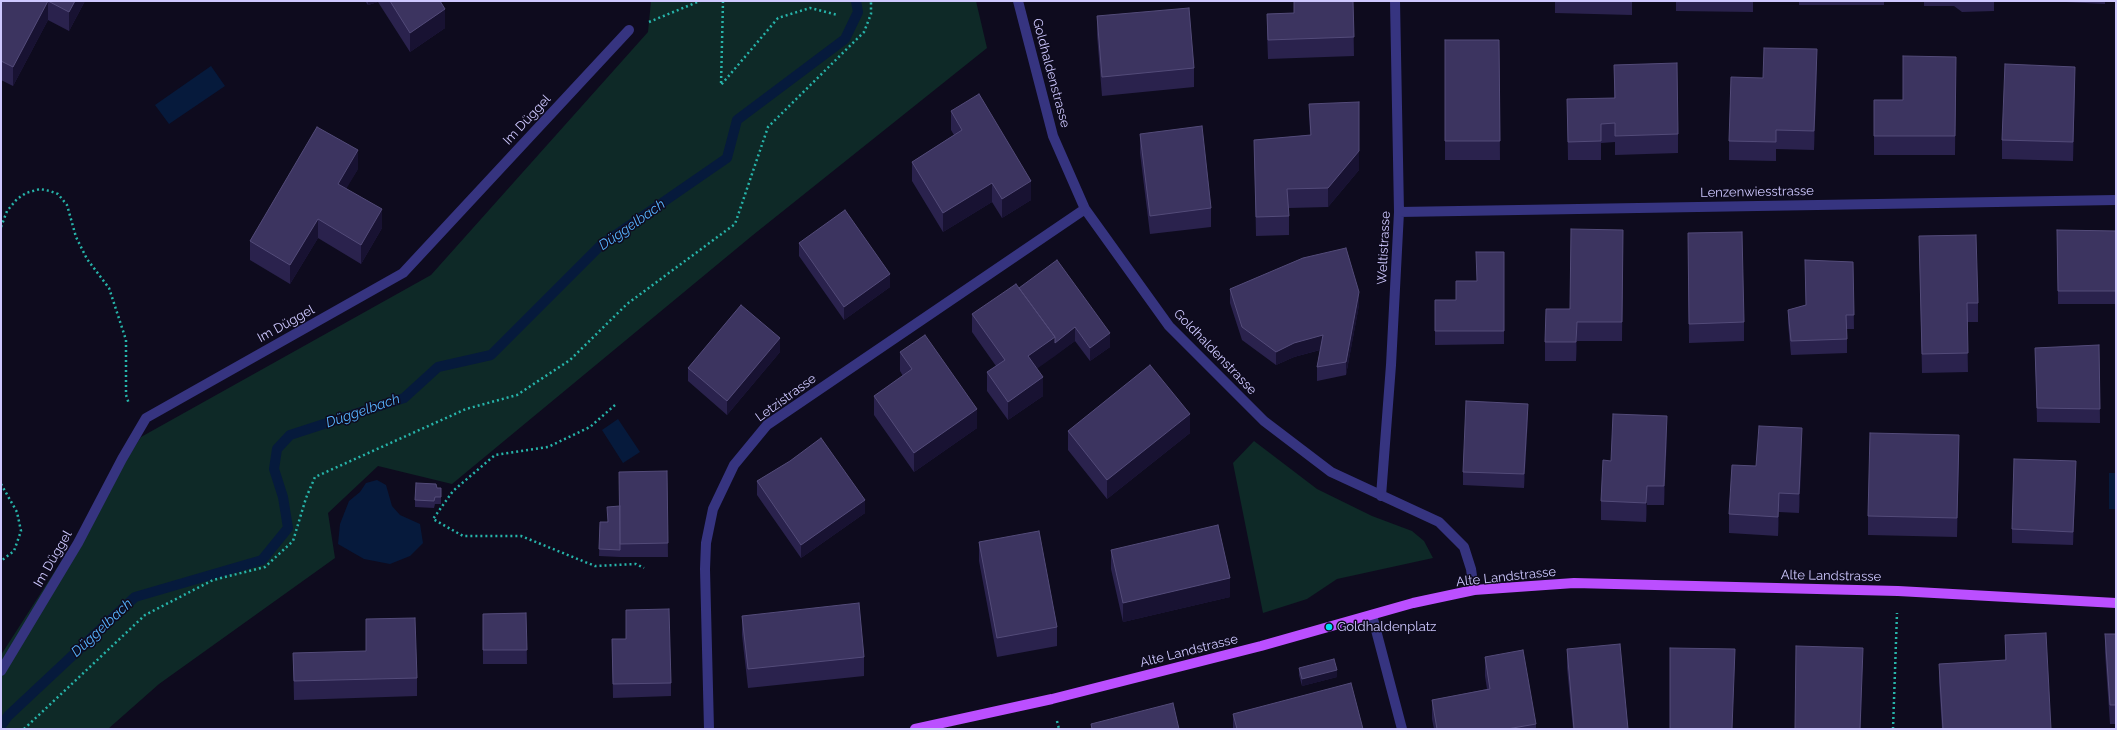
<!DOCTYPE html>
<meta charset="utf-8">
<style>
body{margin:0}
#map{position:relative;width:2117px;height:730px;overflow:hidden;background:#0e0b1e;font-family:Raleway,sans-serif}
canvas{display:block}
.frame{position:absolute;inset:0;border:2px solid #cec8ff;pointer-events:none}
</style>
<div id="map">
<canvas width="2117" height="730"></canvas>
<div class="frame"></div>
</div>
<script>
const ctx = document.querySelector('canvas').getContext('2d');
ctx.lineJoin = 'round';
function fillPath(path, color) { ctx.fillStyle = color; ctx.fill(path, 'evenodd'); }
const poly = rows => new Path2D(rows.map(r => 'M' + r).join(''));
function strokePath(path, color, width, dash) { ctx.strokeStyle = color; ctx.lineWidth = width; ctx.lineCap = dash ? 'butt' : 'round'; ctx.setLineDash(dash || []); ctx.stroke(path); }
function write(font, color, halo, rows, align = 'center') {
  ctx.font = font + ' Raleway,sans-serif'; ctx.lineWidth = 3; ctx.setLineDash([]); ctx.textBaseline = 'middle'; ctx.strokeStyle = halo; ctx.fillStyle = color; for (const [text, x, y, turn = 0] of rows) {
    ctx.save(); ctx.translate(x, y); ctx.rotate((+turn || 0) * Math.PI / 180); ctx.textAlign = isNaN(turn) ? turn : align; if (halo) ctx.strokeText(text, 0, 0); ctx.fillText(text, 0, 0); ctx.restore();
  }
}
const green = poly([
 [651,1,976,1,987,48,753,235,452,484,378,466,328,513,335,558,159,684,108,729,1,729,1,655,141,437,431,275,648,32],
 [1254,441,1317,489,1372,516,1412,531,1424,541,1433,558,1337,579,1307,599,1263,613,1233,463]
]);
const water = poly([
 [211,66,225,86,169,124,155,105],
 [618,419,640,452,623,463,602,430],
 [2109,473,2116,473,2116,509,2109,509],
 [377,480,386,485,392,506,400,515,420,524,423,543,410,556,390,564,364,559,338,544,340,524,349,501,360,492,366,483]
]);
const stream = poly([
 [1,726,8,716,135,597,262,560,288,528,283,497,274,469,277,449,290,435,404,398,438,367,491,355,601,245,727,158,737,120,845,39,858,12,856,1]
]);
const path = poly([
 [723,1,721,85,778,18,810,8,838,15],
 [649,22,700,1],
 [1,227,7,211,17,199,26,193,40,189,50,191,58,194,67,205,76,237,87,259,109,288,126,340,126,395,129,404],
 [615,405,590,427,548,447,495,455,453,491,433,519,463,536,521,536,595,566,636,564,644,568],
 [1,484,17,512,21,531,14,551,1,561],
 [1057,721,1059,729],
 [24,729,145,615,213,580,265,567,293,541,306,498,315,477,466,409,517,395,570,360,627,304,735,224,768,127,864,32,871,14,871,1],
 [1893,729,1897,613]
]);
const minor = poly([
 [1018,1,1053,136,1085,209,1169,326,1264,421,1331,472,1439,522,1464,547,1471,569,1474,590],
 [1399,212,2116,200],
 [1381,496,1391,365,1399,212,1395,1],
 [1372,615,1402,729],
 [1,671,78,543,122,459,146,418,403,273,629,30],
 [709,729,705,569,706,543,713,509,734,465,767,425,1085,209]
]);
const major = poly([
 [915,729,1052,699,1261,646,1413,603,1474,590,1574,583,1898,591,2116,603]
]);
const wall = poly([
 [1,1,85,1,69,31,48,20,13,86,1,80],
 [365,1,440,1,445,28,410,52,378,2,368,5],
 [1294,1,1353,1,1354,56,1268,59,1267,33,1267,14,1294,13],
 [1555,1,1632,1,1632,15,1555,13],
 [1676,1,1753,1,1753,12,1676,11],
 [1799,1,1884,1,1884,5,1799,5],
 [1924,1,1994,1,1994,11,1962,12,1954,6,1924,6],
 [2046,1,2105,1,2105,4],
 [1097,16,1194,68,1194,87,1102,96,1097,35],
 [1445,40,1499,40,1500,160,1445,160],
 [1956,57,1955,155,1874,155,1874,100,1903,100],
 [1614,65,1678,134,1678,153,1615,155,1615,142,1601,143,1601,160,1568,160,1567,99,1614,98],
 [1817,68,1814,150,1776,149,1776,161,1729,160,1729,141,1763,78],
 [2075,86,2073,161,2002,159,2002,140],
 [1309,104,1359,170,1328,207,1289,208,1289,235,1256,236,1254,140,1310,135],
 [951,111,1031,200,1002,218,992,202,943,232,912,181,912,162,954,135,951,130],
 [1140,134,1211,208,1211,227,1150,234,1140,153],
 [358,169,346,188,382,228,361,264,318,238,290,284,250,260,250,241],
 [1623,230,1622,341,1577,341,1576,361,1545,361,1545,342,1570,309],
 [2057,230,2116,231,2116,304,2058,304],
 [1688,233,1744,322,1744,341,1689,343],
 [1919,236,1978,303,1978,322,1967,322,1968,372,1922,373],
 [799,243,890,287,844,320,799,256],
 [1504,252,1504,344,1435,345,1435,300,1456,300,1477,281],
 [1805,260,1853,262,1854,329,1847,329,1847,353,1791,355,1788,323,1788,310,1806,305],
 [1019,288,1110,347,1090,361,1075,341,1037,368,1043,396,1008,420,987,391,987,372,996,366,972,332,972,314],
 [1230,289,1359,305,1346,375,1317,381,1317,367,1320,350,1294,357,1276,365,1242,340,1230,303],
 [2099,345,2100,423,2037,422,2035,348],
 [780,352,727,415,688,381,688,368],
 [900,352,977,428,914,472,874,415,874,396,903,376,900,371],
 [1528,417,1524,488,1463,485,1463,472],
 [1068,431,1190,433,1107,499,1068,450],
 [1667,435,1664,505,1647,505,1646,522,1601,520,1601,501,1611,461],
 [1802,447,1799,513,1779,512,1778,536,1729,533,1729,514,1756,466],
 [1959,454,1957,537,1868,535,1868,516],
 [667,471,668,557,620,557,599,556,600,522,607,522,620,506],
 [2076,474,2073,545,2012,543,2012,529],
 [757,481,865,513,801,558,757,495],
 [437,488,441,488,441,504,435,504,434,508,415,507,415,500],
 [979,542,1057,627,1057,646,997,657,979,561],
 [1111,550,1230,597,1123,622,1111,569],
 [526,613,527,664,483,664,483,614],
 [742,616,864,657,864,676,748,688,742,635],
 [2105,634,2116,634,2116,724,2110,724,2105,653],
 [2005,635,2051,729,1942,729,1939,683,1939,664,2005,661],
 [612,639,671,683,671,696,613,698],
 [1567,649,1628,729,1573,729,1567,668],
 [293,653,417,678,417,696,294,700],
 [1485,657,1536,724,1536,729,1434,729,1432,719,1432,700,1487,689,1485,676],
 [1299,668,1337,677,1302,686,1299,675],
 [1233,714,1363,729,1233,729]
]);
const shadedWall = poly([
 [48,1,48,20,13,86,13,67],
 [75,1,85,1,69,31,69,12],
 [368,1,378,1,378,2,368,5],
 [445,9,445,28,410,52,410,33],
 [1817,49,1817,68,1814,150,1814,131],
 [2075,67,2075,86,2073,161,2073,142],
 [358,150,358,169,338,203,338,184],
 [1359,151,1359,170,1328,207,1328,188],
 [1031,181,1031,200,1002,218,1002,199],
 [992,183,992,202,943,232,943,213],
 [382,209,382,228,361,264,361,245],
 [318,219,318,238,290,284,290,265],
 [890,274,890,287,844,320,844,307],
 [1359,292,1359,305,1346,375,1346,362],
 [1577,322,1577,341,1576,361,1576,342],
 [1075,327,1075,341,1055,356,1055,343],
 [1110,333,1110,347,1090,361,1090,348],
 [1323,335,1323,349,1294,357,1276,365,1276,352,1294,343],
 [1055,337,1055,356,1028,375,1028,356],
 [780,338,780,352,727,415,727,401],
 [1043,377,1043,396,1008,420,1008,402],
 [1528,404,1528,417,1524,488,1524,474],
 [977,409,977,428,914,472,914,453],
 [1190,414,1190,433,1107,499,1107,480],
 [1667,416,1667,435,1664,505,1664,486],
 [1802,428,1802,447,1799,513,1799,494],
 [1959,435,1959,454,1957,537,1957,518],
 [2076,461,2076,474,2073,545,2073,532],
 [1647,486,1647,505,1646,522,1646,503],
 [1779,493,1779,512,1778,536,1778,517],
 [865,500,865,513,801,558,801,545],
 [1230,578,1230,597,1123,622,1123,603],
 [1863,648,1861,729,1860,729],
 [1735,649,1735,662,1732,729],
 [1337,670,1337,677,1302,686,1302,679]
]);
const building = poly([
 [1,1,75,1,69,12,48,1,13,67,1,61,1,1],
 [390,1,440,1,445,9,410,33,390,1],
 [1294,1,1353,1,1354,37,1268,40,1267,14,1294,13,1294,1],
 [1189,8,1194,68,1102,77,1097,16,1189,8],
 [1445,40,1499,40,1500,141,1445,141,1445,40],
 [1764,48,1817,49,1814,131,1776,130,1776,142,1729,141,1731,77,1763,78,1764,48],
 [1903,56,1956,57,1955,136,1874,136,1874,100,1903,100,1903,56],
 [1677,63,1678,134,1615,136,1615,123,1601,124,1601,141,1568,142,1567,99,1615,98,1614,65,1677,63],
 [2005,64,2075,67,2073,142,2002,140,2005,64],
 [979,94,1031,181,1002,199,992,183,943,213,912,162,962,130,951,111,979,94],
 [1359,102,1359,151,1328,188,1287,189,1289,216,1256,217,1254,140,1311,135,1309,104,1359,102],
 [1202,126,1211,208,1150,216,1140,134,1202,126],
 [317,127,358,150,338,184,382,209,361,245,318,219,290,265,250,241,317,127],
 [845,210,890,274,844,307,799,243,845,210],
 [1571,229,1623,230,1622,322,1577,322,1576,342,1545,342,1546,309,1570,309,1571,229],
 [2057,230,2116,231,2116,291,2058,291,2057,230],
 [1742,232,1744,322,1689,324,1688,233,1742,232],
 [1976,235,1978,303,1967,303,1968,353,1922,354,1919,236,1976,235],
 [1346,248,1359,292,1346,362,1317,367,1323,335,1294,343,1276,352,1242,327,1230,289,1303,258,1346,248],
 [1476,252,1504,252,1504,331,1435,331,1435,300,1456,300,1456,281,1477,281,1476,252],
 [1057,260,1110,333,1090,348,1075,327,1055,343,1055,337,1019,288,1057,260],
 [1805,260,1853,262,1854,315,1846,315,1847,339,1791,341,1788,310,1806,305,1805,260],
 [1016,284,1055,337,1028,356,1043,377,1008,402,987,372,1005,360,972,314,1016,284],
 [741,305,780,338,727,401,688,368,741,305],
 [925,335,977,409,914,453,874,396,912,369,900,352,925,335],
 [2099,345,2100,409,2037,408,2035,348,2099,345],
 [1150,365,1190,414,1107,480,1068,431,1150,365],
 [1466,401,1528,404,1524,474,1463,472,1466,401],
 [1613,414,1667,416,1664,486,1647,486,1646,503,1601,501,1603,460,1611,461,1613,414],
 [1759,426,1802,428,1799,494,1779,493,1778,517,1729,514,1732,465,1756,466,1759,426],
 [1870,433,1959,435,1957,518,1868,516,1870,433],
 [821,438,865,500,801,545,757,481,790,461,821,438],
 [2014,459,2076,461,2073,532,2012,529,2014,459],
 [667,471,668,543,620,544,619,472,667,471],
 [416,483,436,484,437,488,441,488,441,497,435,497,434,501,415,500,416,483],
 [620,506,620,550,599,549,600,522,608,522,607,507,620,506],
 [1218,525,1230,578,1123,603,1111,550,1218,525],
 [1039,531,1057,627,997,638,979,542,1039,531],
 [859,603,864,657,748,669,742,616,859,603],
 [669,609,671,683,613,684,612,639,626,639,626,610,669,609],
 [526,613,527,650,483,650,483,614,526,613],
 [415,618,417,678,294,681,293,653,366,651,366,619,415,618],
 [2046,633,2051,729,1943,729,1939,664,2006,660,2005,635,2046,633],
 [2105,634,2116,634,2116,705,2110,705,2105,634],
 [1620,644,1628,729,1574,729,1567,649,1620,644],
 [1796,646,1863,648,1860,729,1795,729,1796,646],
 [1670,648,1735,649,1732,729,1670,729,1670,648],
 [1523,650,1536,724,1507,729,1437,729,1432,700,1490,689,1485,657,1523,650],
 [1334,659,1337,670,1302,679,1299,668,1334,659],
 [1351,683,1363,729,1237,729,1233,714,1351,683],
 [1173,703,1179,729,1092,729,1091,724,1173,703]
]);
const markers = [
 [1329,627,4,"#00def3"]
];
const streetNames = [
 ["Goldhaldenstrasse",1051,73,75],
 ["Im Düggel",527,120,-47],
 ["Lenzenwiesstrasse",1757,192,-1],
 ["Weltistrasse",1384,248,-87],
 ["Im Düggel",286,324,-29],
 ["Goldhaldenstrasse",1215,352,46],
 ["Letzistrasse",786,398,-36],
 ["Im Düggel",53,559,-60],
 ["Alte Landstrasse",1831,576,1],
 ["Alte Landstrasse",1506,577,-6],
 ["Alte Landstrasse",1189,651,-14]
];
const poiNames = [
 ["Goldhaldenplatz",1337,627]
];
const waterNames = [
 ["Düggelbach",632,225,-35],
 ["Düggelbach",363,411,-19],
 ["Düggelbach",102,628,-43]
];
fillPath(green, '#0e2927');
fillPath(water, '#061a3c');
strokePath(stream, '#061a3c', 10);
strokePath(path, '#27b4aa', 2.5, [2, 3]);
strokePath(minor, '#363480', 10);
strokePath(major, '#bb4fff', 10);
fillPath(wall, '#2a224d');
fillPath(shadedWall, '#181232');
fillPath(building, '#3c3460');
strokePath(building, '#534b79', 1);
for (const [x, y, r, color] of markers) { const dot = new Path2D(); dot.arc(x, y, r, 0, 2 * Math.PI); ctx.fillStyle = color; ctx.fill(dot); strokePath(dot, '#0e0b1e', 1.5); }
write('13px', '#cec8ff', '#0e0b1e', streetNames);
write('13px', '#cec8ff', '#0e0b1e', poiNames, 'left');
write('italic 14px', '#56b3ff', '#0e0b1e', waterNames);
</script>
